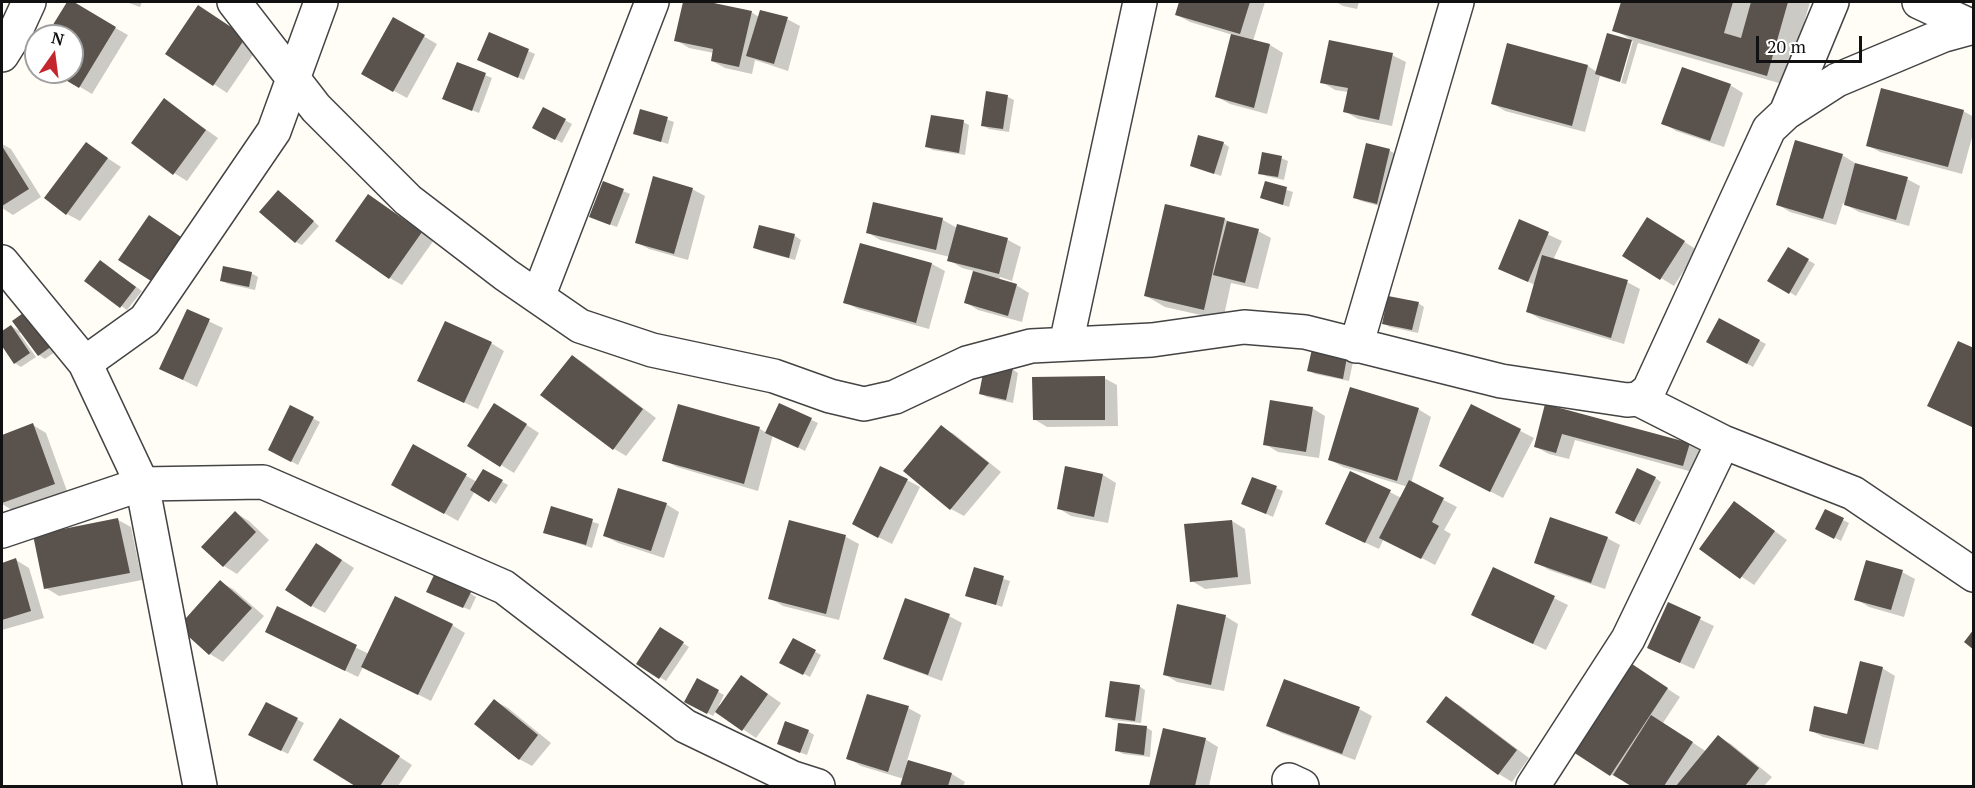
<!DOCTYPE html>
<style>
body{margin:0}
#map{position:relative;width:1975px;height:788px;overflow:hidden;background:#fffdf5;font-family:"PT Serif",serif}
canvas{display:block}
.frame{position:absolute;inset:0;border:3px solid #111;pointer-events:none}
.north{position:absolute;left:24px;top:24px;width:60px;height:60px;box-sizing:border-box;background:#fff;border:2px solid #a0a0a0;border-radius:50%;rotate:14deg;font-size:16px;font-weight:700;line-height:24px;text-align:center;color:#111}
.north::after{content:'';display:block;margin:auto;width:21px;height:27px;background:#c4262e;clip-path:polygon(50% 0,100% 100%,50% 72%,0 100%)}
.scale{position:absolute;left:1756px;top:36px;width:106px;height:27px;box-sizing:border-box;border:3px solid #111;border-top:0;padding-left:8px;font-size:18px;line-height:21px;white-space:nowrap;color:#111;-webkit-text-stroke:4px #fff;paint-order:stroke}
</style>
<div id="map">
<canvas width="1975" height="788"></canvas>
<div class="frame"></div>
<div class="north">N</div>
<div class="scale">20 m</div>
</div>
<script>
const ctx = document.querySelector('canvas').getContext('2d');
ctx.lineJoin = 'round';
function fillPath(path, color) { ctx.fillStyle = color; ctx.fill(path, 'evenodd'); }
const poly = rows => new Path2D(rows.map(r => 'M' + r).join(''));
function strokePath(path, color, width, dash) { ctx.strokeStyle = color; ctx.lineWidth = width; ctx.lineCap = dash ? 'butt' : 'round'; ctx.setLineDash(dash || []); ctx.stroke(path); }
const shadow = poly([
 [69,2,128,35,92,94,55,72,72,72,72,36,48,36],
 [126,2,142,2,140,7],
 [684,2,702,2,751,12,759,17,787,19,800,26,788,71,755,60,752,74,725,68,712,61,714,53,689,48,676,40],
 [1181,2,1265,2,1253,41,1270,45,1283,53,1267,114,1230,104,1217,97,1233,35,1190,22,1177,15],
 [1336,2,1359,2,1357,9,1343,6],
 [1622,2,1810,2,1786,85,1638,43,1626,84,1621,83,1633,41,1630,41,1618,82,1600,76,1585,132,1505,111,1492,103,1508,44,1588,66,1597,72,1630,39,1614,30],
 [199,7,259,46,227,93,167,53],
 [394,19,437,44,407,98,363,74],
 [490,34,535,54,524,80,485,63],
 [1392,55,1406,62,1392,126,1358,119,1344,111,1348,92,1335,90,1322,82],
 [457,63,492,78,479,113,444,99],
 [1730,85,1743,93,1724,147,1676,131,1663,123],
 [987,93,1008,97,1014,100,1009,132,989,129,982,125],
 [164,100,218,138,187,181,174,173],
 [544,109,572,124,562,143,534,127],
 [641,110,674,122,668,144,635,133],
 [1963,111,1974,117,1974,130,1962,174,1880,152,1867,145],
 [963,122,969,125,965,155,933,150,927,147],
 [1223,143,1229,147,1221,176,1191,165],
 [2,144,11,149,41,197,13,215,2,208],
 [86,144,121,167,80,221,67,214],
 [1368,145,1390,151,1396,154,1383,207,1361,201,1355,198],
 [1842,155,1855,163,1855,164,1907,179,1920,186,1909,226,1859,212,1843,203,1836,225,1790,212,1777,204],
 [1281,158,1288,161,1284,180,1266,176,1260,173],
 [604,183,630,194,617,227,597,220],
 [1266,183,1293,192,1289,207,1262,198],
 [692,189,705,196,688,260,649,249,636,242],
 [285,196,319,226,302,245,296,242],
 [369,196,434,240,402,285,390,278],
 [874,204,943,220,957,228,1008,240,1021,247,1012,281,1000,277,999,280,1016,285,1029,293,1022,322,978,310,965,302,974,271,962,268,949,260,950,257,880,240,867,232],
 [1225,219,1232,224,1258,231,1271,238,1258,289,1231,283,1223,320,1165,307,1146,296],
 [1519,221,1562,241,1553,260,1627,282,1640,289,1624,344,1540,319,1527,311,1535,285,1500,268],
 [162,224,193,246,164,288,151,280],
 [1660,226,1697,250,1674,286,1624,255],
 [760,227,795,236,801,240,795,260,761,251,755,248],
 [1788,249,1815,264,1796,296,1769,280],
 [101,262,142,291,127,310,86,281],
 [932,264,945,271,929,329,858,309,845,302],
 [251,273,258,277,255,290,228,284,222,281],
 [1418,303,1424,307,1418,333,1390,327,1383,323],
 [187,311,223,328,197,387,161,369],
 [1720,320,1766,344,1753,367,1708,342],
 [14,322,65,345,45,359,39,355],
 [11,326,21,332,19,333,36,357,21,367,15,363,2,343,2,333],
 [491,343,504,351,478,409,419,381],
 [572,356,585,364,656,418,626,456,613,448],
 [1347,358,1353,362,1349,381,1315,374,1309,371],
 [1012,369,1018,373,1013,403,987,397,981,394],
 [1104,378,1117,385,1118,426,1047,427,1034,419],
 [780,405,818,423,805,451,773,435,758,491,677,467,664,460,679,406,760,429,767,433],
 [1472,406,1534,438,1503,498,1454,473],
 [1546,406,1689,444,1702,452,1696,473,1575,440,1569,459,1549,454,1536,447],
 [291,407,320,422,298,465,270,450],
 [1312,408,1325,416,1319,458,1278,452,1265,444],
 [1418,409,1431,417,1411,483,1457,507,1444,530,1451,534,1435,565,1384,538,1379,549,1340,531,1390,492,1401,498,1408,487,1343,467,1329,459],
 [507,412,539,433,514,473,501,465],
 [33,425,46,433,67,491,12,510,2,504,2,436],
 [941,427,954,434,1001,472,964,516,951,509,905,470],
 [414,446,477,482,483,471,508,485,496,504,475,491,458,521,393,484],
 [1066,468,1103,475,1116,483,1108,523,1071,516,1058,508],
 [1253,478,1283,491,1273,517,1243,504],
 [1655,478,1661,482,1640,525,1623,516],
 [907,480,920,487,892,544,866,531],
 [666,504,679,512,664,558,618,543,605,536],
 [552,508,599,524,592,548,544,532],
 [1747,511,1787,540,1754,585,1701,549],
 [1825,511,1849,523,1841,541,1817,528],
 [236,513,249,521,269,540,237,574,224,566],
 [118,520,131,527,142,580,59,596,46,588],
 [1232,521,1245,529,1251,584,1205,589,1192,581],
 [790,522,846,537,859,544,839,620,783,606,770,598],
 [1607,538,1620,545,1605,589,1549,570,1536,562],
 [330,552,354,568,325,613,312,606],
 [16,560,29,568,44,618,2,630,2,564],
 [975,569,1010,581,1002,607,967,595],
 [1494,569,1568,605,1546,650,1486,622],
 [1902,572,1915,579,1904,617,1869,607,1856,599],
 [220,582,233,589,264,616,223,662,210,654,180,627],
 [470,593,476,597,470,610,434,595],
 [1668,604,1714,626,1694,669,1662,655],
 [278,609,369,654,452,625,465,633,431,701,363,667,358,677,280,639],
 [949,616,962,623,942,681,898,665,885,658],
 [1225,616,1238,624,1224,691,1177,682,1164,674],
 [666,632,689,647,666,681,638,664],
 [794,640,821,655,810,677,781,662],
 [1882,668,1895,676,1878,750,1823,737,1810,730,1848,716],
 [1639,670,1680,697,1663,723,1707,752,1718,737,1731,744,1772,777,1764,786,1634,786,1610,774],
 [697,680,724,695,719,705,721,706,755,685,781,703,756,738,716,711,713,716,686,701],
 [1139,686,1145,690,1141,723,1113,720,1107,716],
 [1446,698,1459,705,1529,758,1512,782,1499,774],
 [495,701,508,708,551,743,532,766,519,759],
 [266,704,304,723,288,754,250,734],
 [908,708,921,715,907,761,952,774,965,782,963,786,902,786,904,779,861,766,848,758],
 [1359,709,1372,716,1355,760,1281,733,1268,725],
 [353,727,412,765,398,786,357,786,315,759],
 [1146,727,1152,731,1150,757,1123,754,1116,750],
 [1164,729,1205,739,1218,747,1209,786,1151,786],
 [808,731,814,735,807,755,785,747]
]);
const building = poly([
 [67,2,74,2,116,27,79,88,52,72,72,72,72,36,46,36],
 [683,2,709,2,752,11,739,67,711,61,713,49,674,41],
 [1179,2,1250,2,1240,34,1175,15],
 [1621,2,1733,2,1724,33,1741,38,1751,2,1788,2,1767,76,1612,31],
 [198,5,246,37,213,86,165,54],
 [760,10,788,17,774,64,746,56],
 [393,17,425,35,393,92,361,74],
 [489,32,529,49,518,78,477,60],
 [1607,33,1632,40,1620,82,1595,74],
 [1231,34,1270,44,1254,108,1215,97],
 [1329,40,1393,53,1379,120,1343,112,1348,88,1320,83],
 [1507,43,1588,65,1572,126,1491,104],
 [457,62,486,73,472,111,442,99],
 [1682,67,1731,84,1710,141,1661,124],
 [1881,88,1964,110,1948,167,1866,146],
 [986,91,1008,95,1003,129,981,126],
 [164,98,206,130,173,175,131,143],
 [543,107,566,119,555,140,532,128],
 [640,109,668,117,661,142,633,134],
 [931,115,964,120,959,153,925,147],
 [1198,135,1224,142,1214,174,1190,166],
 [1795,140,1843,154,1823,219,1776,205],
 [86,142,108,158,66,215,44,198],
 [1366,143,1390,149,1377,204,1353,198],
 [2,146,29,189,2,206],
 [1262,152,1282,156,1278,177,1258,174],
 [1855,163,1908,177,1896,220,1844,205],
 [653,176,693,188,674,254,635,243],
 [603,181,624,189,610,225,589,217],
 [1265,181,1287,187,1283,205,1260,198],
 [278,190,314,221,295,243,259,212],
 [368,194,422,232,389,279,335,241],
 [873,202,943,218,936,250,866,233],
 [1165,204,1225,218,1204,310,1144,296],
 [149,215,181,237,151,281,118,260],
 [1647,217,1685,241,1660,280,1622,256],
 [1519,219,1549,232,1528,282,1498,269],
 [1227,221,1259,229,1245,283,1213,275],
 [957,224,1008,238,999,274,947,261],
 [759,225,795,234,789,258,753,248],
 [860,243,932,263,916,323,843,303],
 [1788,247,1809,259,1789,294,1767,281],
 [1542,255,1628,280,1611,338,1526,312],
 [100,260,136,287,120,308,84,281],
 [223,266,252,272,249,287,220,281],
 [973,271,1017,284,1008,316,964,303],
 [1388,296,1419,302,1412,330,1382,324],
 [33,306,59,341,38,356,12,321],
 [187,309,210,319,183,380,159,369],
 [1719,318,1760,340,1747,364,1706,342],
 [445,321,492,342,464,403,417,381],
 [11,325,30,353,14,364,2,346,2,331],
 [1958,341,1974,348,1974,428,1927,406],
 [1312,349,1347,357,1343,379,1307,371],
 [572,355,643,409,613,450,540,395],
 [985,363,1013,368,1006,400,979,394],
 [1105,376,1105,420,1033,420,1032,377],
 [1350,387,1419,408,1397,481,1328,460],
 [1270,400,1313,407,1306,452,1263,445],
 [494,403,527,424,500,467,467,446],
 [779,403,812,418,798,448,765,433],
 [678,404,760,427,744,484,662,461],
 [1471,404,1521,429,1490,492,1439,466],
 [1545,404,1690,443,1683,466,1562,434,1556,453,1534,447],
 [290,405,314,417,291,462,268,450],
 [33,423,55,484,2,503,2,435],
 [941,425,989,463,950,510,903,471],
 [413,444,467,474,444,514,391,485],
 [880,466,908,479,878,538,852,524],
 [1065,466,1103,474,1094,517,1057,509],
 [1637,468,1656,477,1634,522,1615,513],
 [483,469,503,480,489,502,470,490],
 [1350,471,1391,490,1365,543,1325,524],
 [1252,477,1277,486,1266,514,1241,504],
 [1409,480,1444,498,1432,522,1439,526,1421,559,1379,538],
 [618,488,667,503,651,551,603,536],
 [1734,501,1775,531,1740,579,1699,549],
 [551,506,593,519,586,545,543,533],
 [1825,509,1844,518,1834,539,1815,529],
 [235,511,256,532,223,567,201,547],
 [1550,517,1608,537,1591,583,1534,563],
 [118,518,130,573,44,589,33,535],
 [789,520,846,535,826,614,768,599],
 [1232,520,1238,577,1190,582,1184,524],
 [316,543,342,560,311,607,285,590],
 [16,558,31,611,2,620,2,563],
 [1866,560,1903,570,1891,610,1854,600],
 [974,567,1004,576,996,605,965,596],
 [1493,567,1555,596,1533,644,1471,615],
 [434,575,471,592,463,608,426,592],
 [220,580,252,608,209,655,178,627],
 [395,596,453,624,418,695,361,667],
 [905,598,950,614,928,675,883,659],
 [1668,602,1701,617,1680,663,1647,648],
 [1177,604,1226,615,1211,685,1163,675],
 [277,606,357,645,345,671,265,632],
 [660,627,684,642,659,679,636,664],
 [1974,629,1974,650,1964,642],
 [793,638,816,650,803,675,779,663],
 [1626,660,1668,688,1610,776,1567,748],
 [1860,661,1883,667,1864,744,1809,731,1814,706,1847,714],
 [741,675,768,694,742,731,715,712],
 [697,678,719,690,707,714,684,702],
 [1284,679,1360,707,1342,754,1266,726],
 [1110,681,1140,685,1135,721,1105,717],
 [867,694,909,706,888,772,846,759],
 [1446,696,1517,750,1498,775,1426,722],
 [494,699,538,735,519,760,474,724],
 [266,702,298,718,281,751,248,735],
 [1651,715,1693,742,1664,786,1631,786,1613,775],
 [340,718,400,756,380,786,355,786,313,760],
 [785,721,809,730,800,753,777,744],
 [1118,723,1147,726,1144,755,1115,751],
 [1163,728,1206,738,1195,786,1149,786],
 [1718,735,1759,768,1745,786,1676,786],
 [908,760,952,773,948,786,900,786]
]);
const street = poly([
 [234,2,316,108,408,200,506,275,580,326,652,350,774,376,830,396,864,404,895,397,967,363,1031,346,1152,340,1244,327,1305,332,1501,381,1627,400,1638,399,1649,390,1769,129,1786,113,1837,80,1944,35,1974,27],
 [1919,2,1973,27],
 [2,55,12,39,29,2],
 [1786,113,1832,2],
 [2,262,85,363],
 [538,297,652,2],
 [1066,344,1140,2],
 [1356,346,1457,2],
 [1638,399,1723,442,1853,493,1974,575],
 [2,531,142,484,263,482,504,587,685,726,793,778,818,786],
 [1289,780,1302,786],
 [200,786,142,484,85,363,145,320,274,131,321,2],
 [1533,786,1628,639,1723,442]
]);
fillPath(shadow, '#0003');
fillPath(building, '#5a524d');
strokePath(street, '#444', 36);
strokePath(street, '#fff', 33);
</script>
